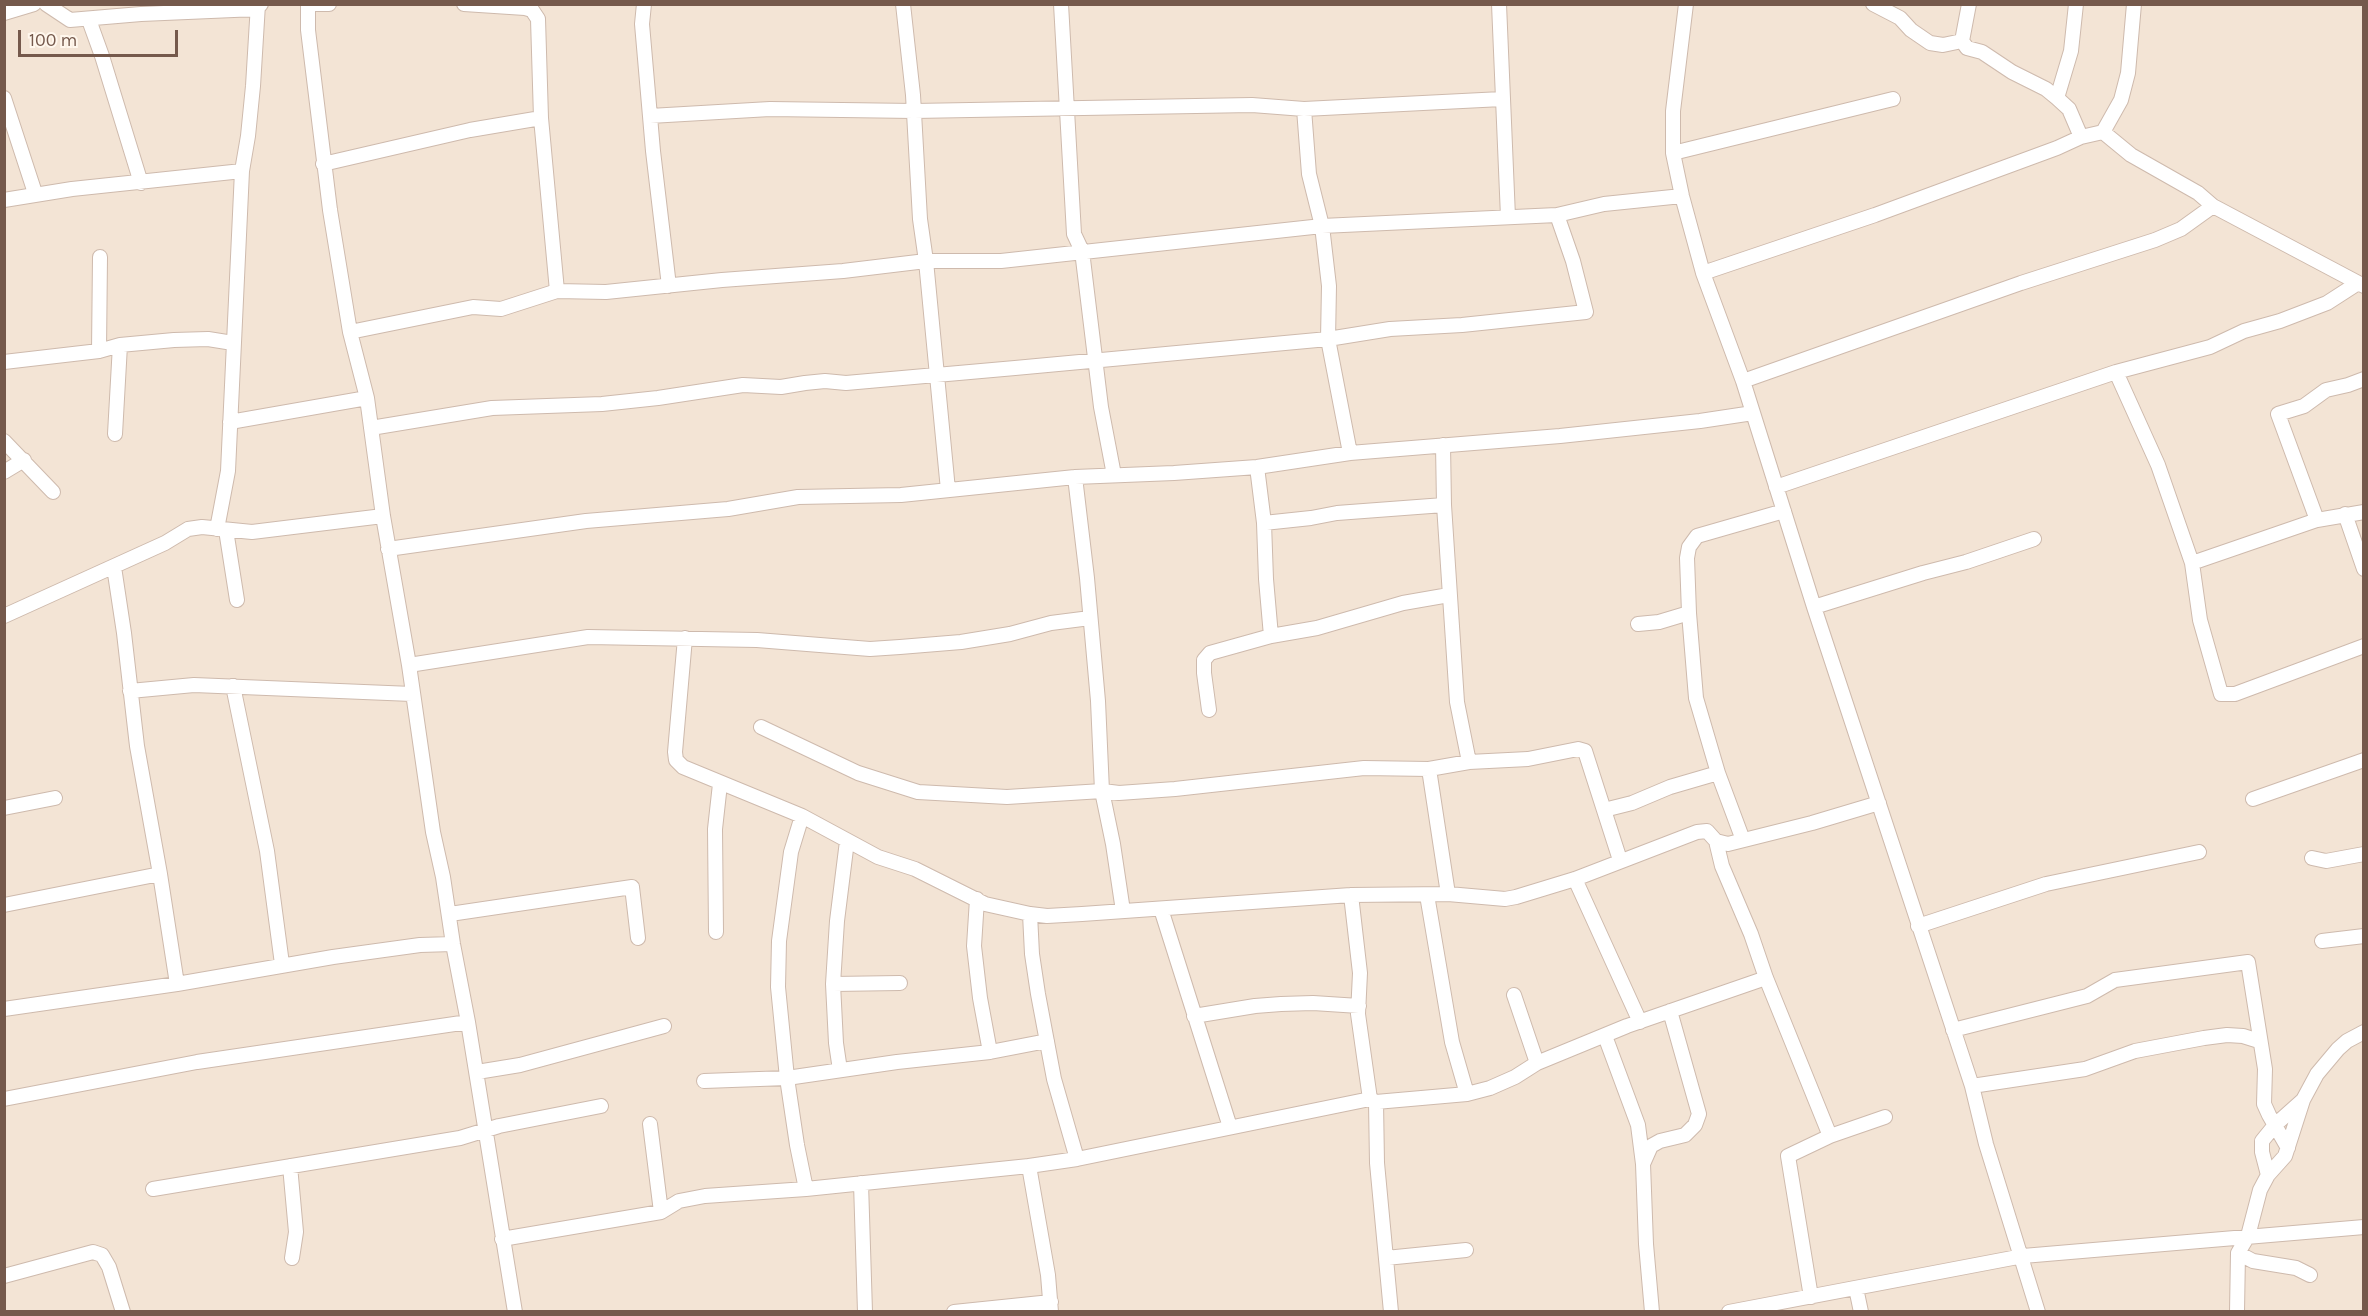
<!DOCTYPE html>
<style>
body{margin:0}
#map{position:relative;width:2368px;height:1316px;overflow:hidden;background:#fcf3e7;font-family:Karla,sans-serif}
canvas{display:block}
.frame{position:absolute;inset:0;border:6px solid #75594c;pointer-events:none}
.scale{position:absolute;left:18px;top:30px;width:160px;height:27px;box-sizing:border-box;border:3px solid #75594c;border-top:0;padding-left:8px;font-size:18px;line-height:21px;white-space:nowrap;color:#75594c;-webkit-text-stroke:4px #fff7ed;paint-order:stroke}
</style>
<div id="map">
<canvas width="2368" height="1316"></canvas>
<div class="frame"></div>
<div class="scale">100 m</div>
</div>
<script>
const ctx = document.querySelector('canvas').getContext('2d');
ctx.lineJoin = 'round';
function fillPath(path, color) { ctx.fillStyle = color; ctx.fill(path, 'evenodd'); }
const poly = rows => new Path2D(rows.map(r => 'M' + r).join(''));
function strokePath(path, color, width, dash) { ctx.strokeStyle = color; ctx.lineWidth = width; ctx.lineCap = dash ? 'butt' : 'round'; ctx.setLineDash(dash || []); ctx.stroke(path); }
const residential = poly([
 [5,5,2363,5,2363,1311,5,1311]
]);
const minor = poly([
 [46,4,70,20,141,14,257,9,261,4],
 [308,4,308,30,330,210,350,332,367,398,383,516,409,665,433,832,443,877,453,944,468,1022,515,1312],
 [310,4,329,4],
 [464,4,525,8,532,10,538,19,541,118,557,291],
 [644,4,642,24,653,151,669,286],
 [903,4,913,95,920,219,926,261,948,490],
 [1061,4,1074,234,1082,251,1101,407,1114,475],
 [1499,4,1508,217],
 [1686,4,1673,111,1673,153,1682,196,1703,273,1743,381,1814,607,1972,1086,1986,1144,2038,1312],
 [1873,4,1900,18,1911,30,1930,43,1943,45,1962,41,1967,48,1982,52,2012,72,2046,89,2057,98,2069,109,2081,137,2103,132,2131,155,2198,193,2213,206,2364,286],
 [4,13,34,4],
 [89,20,102,56,141,183],
 [1962,41,1969,4],
 [4,98,35,193],
 [2057,98,2071,51,2076,4],
 [1304,109,1309,174,1322,226,1329,286,1328,339,1350,453],
 [650,116,770,109,914,111,1252,105,1304,109,1502,99],
 [2103,132,2121,100,2128,73,2134,4],
 [1673,153,1893,99],
 [323,164,470,130,541,118],
 [4,200,72,189,242,171],
 [1703,273,1875,215,2057,148,2081,137],
 [350,332,473,307,501,309,557,291,606,292,722,280,843,271,926,261,1001,261,1322,226,1557,215,1604,204,1682,196],
 [99,351,100,257],
 [4,362,99,351,120,345,174,340,208,339,233,343],
 [2116,372,2158,465,2192,563,2200,620,2221,694,2235,694,2364,646],
 [1743,381,2021,283,2155,240,2181,229,2213,206],
 [230,422,367,398],
 [371,428,492,408,602,404,658,398,743,385,781,387,805,383,825,381,846,383,1015,368,1328,339,1390,329,1462,325,1586,312,1573,261,1557,215],
 [115,434,120,345],
 [4,441,53,492],
 [1443,445,1444,505,1457,702,1469,762],
 [1257,467,1264,523,1266,579,1271,636],
 [4,472,24,460],
 [1075,477,1087,578,1098,701,1102,791,1113,844,1123,911],
 [1776,487,2116,372,2210,347,2244,331,2280,321,2327,303,2358,283],
 [2345,514,2364,569],
 [2317,520,2278,414,2304,406,2326,390,2348,385,2364,379],
 [1264,523,1311,518,1337,513,1444,505],
 [217,529,228,471,242,171,248,136,253,86,258,4],
 [226,530,237,600],
 [388,549,586,521,728,509,798,497,901,495,1075,477,1174,473,1257,467,1350,453,1560,436,1700,421,1753,413],
 [2192,563,2317,520,2364,512],
 [114,567,124,633,137,746,160,874,177,984],
 [1814,607,1923,573,1966,562,2034,539],
 [4,616,165,543,188,529,202,527,252,532,383,516],
 [1638,624,1659,622,1689,613],
 [685,638,675,752,676,760,683,767,802,816,878,857,915,869,985,904,1030,914,1047,916,1082,914,1351,895,1448,894,1505,899,1516,897,1575,879,1697,832,1707,831,1716,841,1728,844,1812,823,1879,803],
 [409,665,588,637,757,640,870,649,900,647,961,642,1010,634,1051,623,1090,618],
 [233,686,267,851,282,964],
 [130,691,194,685,412,694],
 [1209,710,1204,673,1204,660,1210,653,1271,636,1317,628,1403,603,1449,595],
 [761,727,858,773,918,792,1007,797,1102,791],
 [1429,769,1448,894],
 [1103,791,1119,793,1175,789,1364,768,1429,769,1469,762,1528,759,1578,749,1585,751,1620,860],
 [2253,799,2364,760],
 [4,808,55,798],
 [1604,810,1632,803,1670,787,1718,773],
 [802,816,791,852,779,941,778,987,787,1078,797,1145,806,1189],
 [1743,840,1718,773,1696,698,1689,613,1687,558,1689,547,1697,536,1784,511],
 [1716,841,1722,866,1751,934,1766,978,1830,1136],
 [2312,858,2326,861,2364,854],
 [1575,879,1640,1022],
 [1351,895,1360,973,1358,1014,1370,1099],
 [1427,895,1452,1042,1467,1094],
 [977,899,974,946,980,998,990,1052],
 [4,905,160,874],
 [1161,909,1230,1127],
 [450,914,632,887,638,938],
 [1030,914,1032,954,1038,994,1054,1079,1077,1159],
 [1918,926,2046,884,2199,852],
 [716,932,715,829,720,784],
 [2322,941,2364,936],
 [833,984,900,983],
 [1514,995,1537,1063],
 [4,1009,177,984,333,957,420,945,453,944],
 [1194,1016,1255,1006,1281,1004,1313,1003,1359,1006],
 [1953,1030,2087,996,2115,980,2248,962,2265,1069,2264,1104,2269,1115,2288,1148],
 [1605,1036,1638,1125,1643,1164,1646,1244,1652,1312],
 [840,1070,836,1043,833,984,837,921,847,841],
 [477,1072,520,1065,664,1026],
 [704,1081,787,1078,897,1062,990,1052,1047,1041],
 [1972,1086,2085,1069,2135,1051,2204,1038,2227,1035,2243,1036,2259,1041],
 [4,1099,197,1062,468,1022],
 [1376,1102,1377,1163,1391,1312],
 [650,1124,661,1212],
 [1643,1164,1651,1146,1660,1141,1685,1135,1695,1125,1699,1114,1670,1011],
 [290,1166,296,1232,292,1258],
 [1029,1166,1048,1275,1051,1312],
 [2268,1175,2262,1152,2262,1141,2275,1125,2303,1100],
 [861,1183,865,1312],
 [153,1189,460,1138,499,1126,601,1106],
 [502,1239,661,1212,679,1201,705,1196,806,1189,1029,1166,1077,1159,1370,1099,1376,1102,1467,1094,1490,1088,1515,1077,1537,1063,1627,1026,1766,978],
 [2238,1253,2253,1261,2296,1268,2310,1275],
 [1386,1258,1466,1250],
 [4,1276,93,1252,102,1255,109,1267,123,1312],
 [1856,1288,1861,1312],
 [1811,1297,1788,1156,1830,1136,1885,1117],
 [954,1312,1051,1302],
 [1729,1312,2023,1256,2364,1227],
 [2237,1312,2238,1253,2248,1236,2260,1190,2268,1175,2285,1156,2303,1100,2317,1074,2338,1049,2347,1041,2364,1032]
]);
fillPath(residential, '#f3e4d5');
strokePath(minor, '#cebaad', 16);
strokePath(minor, '#fff', 14);
</script>
